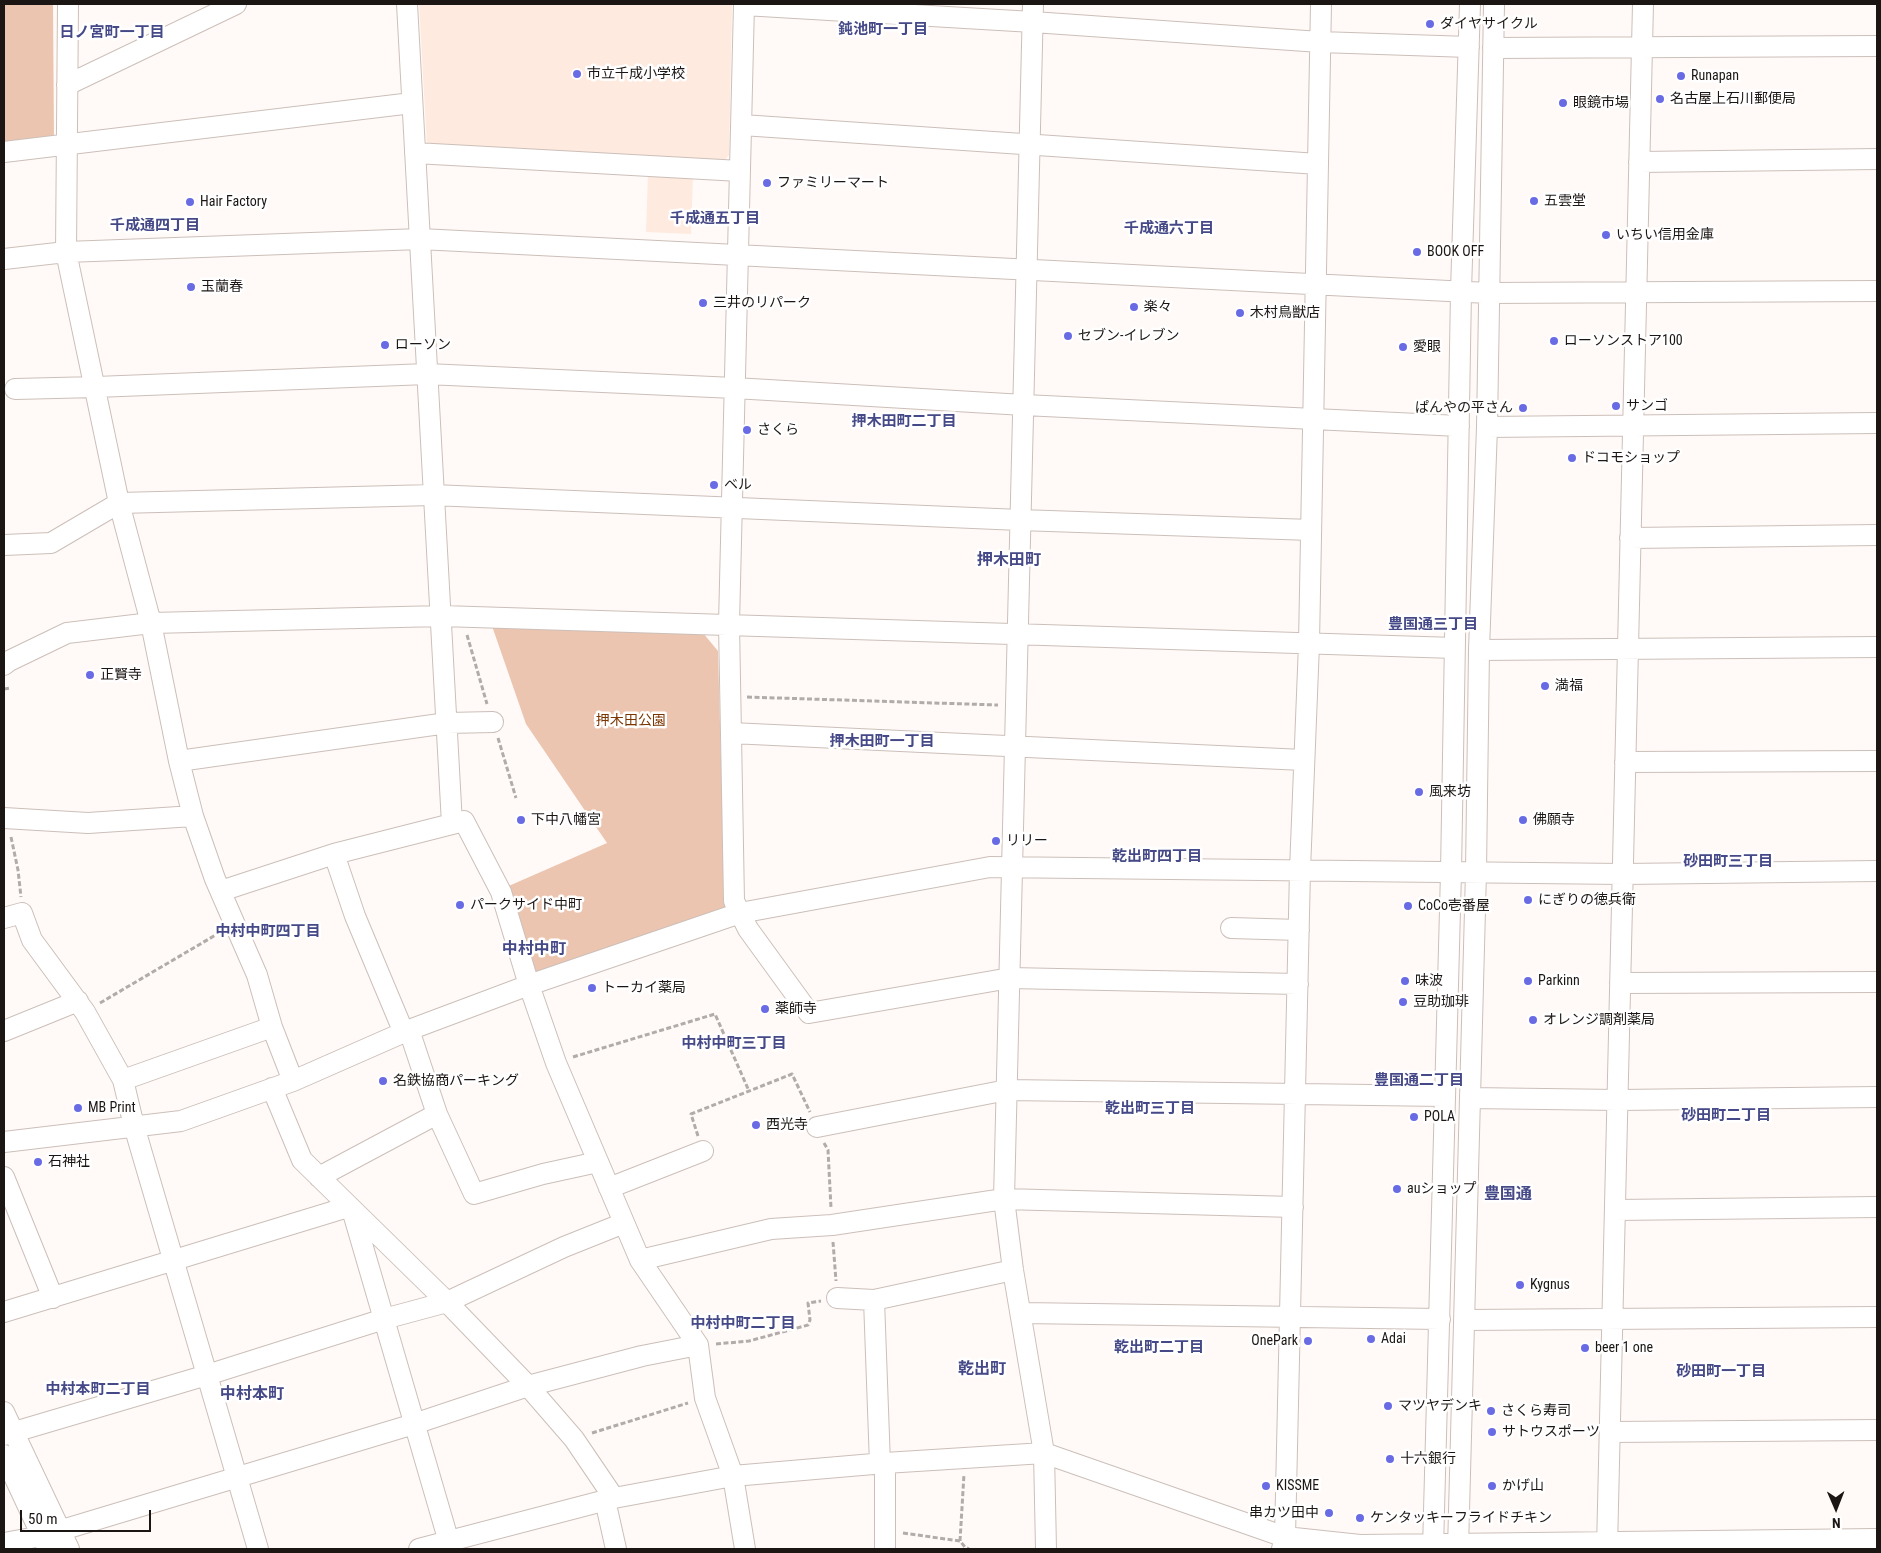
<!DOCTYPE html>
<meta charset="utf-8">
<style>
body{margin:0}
#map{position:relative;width:1881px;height:1553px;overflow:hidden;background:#fffaf7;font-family:"Roboto Condensed",sans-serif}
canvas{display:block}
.frame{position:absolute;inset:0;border:5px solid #1b1614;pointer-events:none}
.north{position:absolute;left:1811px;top:1483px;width:50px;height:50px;-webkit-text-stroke:4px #fff;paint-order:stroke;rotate:179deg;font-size:14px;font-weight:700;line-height:20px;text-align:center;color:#1b1614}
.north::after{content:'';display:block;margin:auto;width:18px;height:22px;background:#1b1614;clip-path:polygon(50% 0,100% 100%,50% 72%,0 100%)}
.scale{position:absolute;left:20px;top:1510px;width:131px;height:22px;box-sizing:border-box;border:2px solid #1b1614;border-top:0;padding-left:6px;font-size:15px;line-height:18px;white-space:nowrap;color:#1b1614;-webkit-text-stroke:4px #fff;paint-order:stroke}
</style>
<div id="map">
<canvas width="1881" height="1553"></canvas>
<div class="frame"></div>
<div class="north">N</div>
<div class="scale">50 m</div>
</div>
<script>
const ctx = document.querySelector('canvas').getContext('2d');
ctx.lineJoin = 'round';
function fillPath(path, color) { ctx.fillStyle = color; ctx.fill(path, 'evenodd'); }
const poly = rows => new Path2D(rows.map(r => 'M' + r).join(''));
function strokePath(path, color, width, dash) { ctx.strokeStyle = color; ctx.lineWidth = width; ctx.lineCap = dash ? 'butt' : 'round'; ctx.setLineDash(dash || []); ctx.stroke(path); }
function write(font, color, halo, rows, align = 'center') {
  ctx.font = font + ' "Roboto Condensed","Noto Sans JP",sans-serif'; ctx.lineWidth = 5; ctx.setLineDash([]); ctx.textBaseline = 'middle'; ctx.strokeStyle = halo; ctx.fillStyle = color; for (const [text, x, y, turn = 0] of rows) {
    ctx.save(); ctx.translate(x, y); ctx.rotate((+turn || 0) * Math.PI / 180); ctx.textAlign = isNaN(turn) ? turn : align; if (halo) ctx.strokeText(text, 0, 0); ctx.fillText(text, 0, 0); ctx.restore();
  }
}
const built = poly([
 [419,4,732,4,729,155,725,160,427,145],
 [648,173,693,175,691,234,646,232]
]);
const green = poly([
 [4,4,53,4,54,141,4,146],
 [492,626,703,633,718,651,725,907,536,975,504,888,607,843,526,724]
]);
const path = poly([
 [467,635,487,704],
 [4,689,10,688],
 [747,697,998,705],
 [498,738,516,798],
 [11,837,18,870,21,897],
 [100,1003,219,933],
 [573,1057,715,1014,749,1091],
 [698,1136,691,1114,792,1074,810,1112],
 [824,1143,828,1150,831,1208],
 [833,1242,836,1281],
 [716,1344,749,1341,808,1325,810,1320,808,1303,821,1301],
 [592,1433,688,1403],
 [903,1533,960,1541,965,1547,969,1549],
 [960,1541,964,1474]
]);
const minor = poly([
 [68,4,66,252,119,503,151,623,179,761,193,816,215,879,257,975,272,1027,293,1081],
 [407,4,452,824,464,821,501,892,529,985,556,1063,640,1260,698,1345,705,1398,733,1476,745,1549],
 [744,4,729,624,734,901,748,929,809,1013,1010,978,1298,984],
 [1033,4,1004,1199,1013,1270,1044,1453,1046,1549],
 [744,5,1033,22,1320,42,1469,47],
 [1493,48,1877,46],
 [67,85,236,4],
 [742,125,1318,164],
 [4,152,412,103],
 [415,153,740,171],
 [1639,162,1877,159],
 [4,259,66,252,420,239,1488,293,1877,291],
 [15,389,96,387,427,374,734,388,1024,405,1459,426],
 [1487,427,1877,423],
 [1630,538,1877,535],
 [4,545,51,543,119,503,433,495,1020,520,1311,530],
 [1479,650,1877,647],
 [4,665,9,661,67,633,151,623,442,616,1455,648],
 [731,733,1303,760],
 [179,761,447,723,493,722],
 [1625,762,1877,761],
 [4,818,88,823,193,816],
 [334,854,355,916,404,1033],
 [221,891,334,854,452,824],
 [4,918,22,913,32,940,85,1012,123,1080,134,1126,258,1549],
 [1231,928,1299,930],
 [1620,983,1877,982],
 [409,1030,437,1114,474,1194,543,1174,598,1162],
 [4,1031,78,1001],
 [123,1080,272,1027],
 [272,1088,302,1160,447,1302,528,1386,574,1439,614,1498],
 [1470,1098,1618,1100,1877,1097],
 [817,1127,1007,1090,1444,1096],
 [4,1142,181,1121,293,1081,409,1030,529,985,740,913,990,867,1623,874,1877,871],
 [4,1177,53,1298],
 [319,1177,437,1114],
 [609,1188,703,1151],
 [1615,1210,1877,1207],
 [353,1213,451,1549],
 [640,1260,771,1229,832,1225,1004,1199,1293,1207],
 [837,1298,874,1300],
 [4,1312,348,1207],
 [1022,1313,1440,1319],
 [1465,1320,1877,1317],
 [4,1412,69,1549],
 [1610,1432,1877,1430],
 [4,1435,207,1375,384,1319,447,1302,564,1247,624,1223],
 [4,1455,48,1549],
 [885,1463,885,1549],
 [880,1464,874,1300,1013,1270],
 [605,1500,616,1549],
 [4,1543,42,1536,414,1424,528,1386,642,1356,698,1345],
 [419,1549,614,1498,733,1476,885,1463,1044,1453,1285,1537,1360,1545,1877,1539],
 [1282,1549,1285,1537,1300,870,1309,644,1321,4],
 [1433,1549,1451,872,1461,291,1470,4],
 [1458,1549,1476,872,1479,650,1487,427,1494,4],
 [1607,1549,1643,4]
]);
const markers = [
 [1430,24,5,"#686be4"],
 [577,74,5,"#686be4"],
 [1681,76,5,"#686be4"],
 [1660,99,5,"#686be4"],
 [1563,103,5,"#686be4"],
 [767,183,5,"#686be4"],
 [1534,201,5,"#686be4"],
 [190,202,5,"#686be4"],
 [1606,235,5,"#686be4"],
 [1417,252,5,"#686be4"],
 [191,287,5,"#686be4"],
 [703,303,5,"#686be4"],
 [1134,307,5,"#686be4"],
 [1240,313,5,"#686be4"],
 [1068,336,5,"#686be4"],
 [1554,341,5,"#686be4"],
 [385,345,5,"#686be4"],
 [1403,347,5,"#686be4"],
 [1616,406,5,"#686be4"],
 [1523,408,5,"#686be4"],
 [747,430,5,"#686be4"],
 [1572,458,5,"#686be4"],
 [714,485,5,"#686be4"],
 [90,675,5,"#686be4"],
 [1545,686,5,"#686be4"],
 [1419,792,5,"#686be4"],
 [521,820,5,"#686be4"],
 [1523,820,5,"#686be4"],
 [996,841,5,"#686be4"],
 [1528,900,5,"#686be4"],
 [460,905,5,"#686be4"],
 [1408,906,5,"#686be4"],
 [1405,981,5,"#686be4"],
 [1528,981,5,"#686be4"],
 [592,988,5,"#686be4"],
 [1403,1002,5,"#686be4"],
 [765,1009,5,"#686be4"],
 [1533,1020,5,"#686be4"],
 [383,1081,5,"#686be4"],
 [78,1108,5,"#686be4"],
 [1414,1117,5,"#686be4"],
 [756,1125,5,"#686be4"],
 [38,1162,5,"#686be4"],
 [1397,1189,5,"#686be4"],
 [1520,1285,5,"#686be4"],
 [1371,1339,5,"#686be4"],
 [1308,1341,5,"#686be4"],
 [1585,1348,5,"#686be4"],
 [1388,1406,5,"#686be4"],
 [1491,1411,5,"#686be4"],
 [1492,1432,5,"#686be4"],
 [1390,1459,5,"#686be4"],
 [1266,1486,5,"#686be4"],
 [1492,1486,5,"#686be4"],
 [1329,1513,5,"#686be4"],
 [1360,1518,5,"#686be4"]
];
const poiNames = [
 ["ダイヤサイクル",1440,24],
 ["市立千成小学校",587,74],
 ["Runapan",1691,76],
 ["名古屋上石川郵便局",1670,99],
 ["眼鏡市場",1573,103],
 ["ファミリーマート",777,183],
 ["五雲堂",1544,201],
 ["Hair Factory",200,202],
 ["いちい信用金庫",1616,235],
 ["BOOK OFF",1427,252],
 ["玉蘭春",201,287],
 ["三井のリパーク",713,303],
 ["楽々",1144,307],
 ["木村鳥獣店",1250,313],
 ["セブン-イレブン",1078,336],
 ["ローソンストア100",1564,341],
 ["ローソン",395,345],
 ["愛眼",1413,347],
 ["サンゴ",1626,406],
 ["ぱんやの平さん",1513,408,"right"],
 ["さくら",757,430],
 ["ドコモショップ",1582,458],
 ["ベル",724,485],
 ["正賢寺",100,675],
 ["満福",1555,686],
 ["風来坊",1429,792],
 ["下中八幡宮",531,820],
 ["佛願寺",1533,820],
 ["リリー",1006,841],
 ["にぎりの徳兵衛",1538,900],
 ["パークサイド中町",470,905],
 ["CoCo壱番屋",1418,906],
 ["味波",1415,981],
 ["Parkinn",1538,981],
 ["トーカイ薬局",602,988],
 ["豆助珈琲",1413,1002],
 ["薬師寺",775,1009],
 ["オレンジ調剤薬局",1543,1020],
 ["名鉄協商パーキング",393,1081],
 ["MB Print",88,1108],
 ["POLA",1424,1117],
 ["西光寺",766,1125],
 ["石神社",48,1162],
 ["auショップ",1407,1189],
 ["Kygnus",1530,1285],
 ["Adai",1381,1339],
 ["OnePark",1298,1341,"right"],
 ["beer 1 one",1595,1348],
 ["マツヤデンキ",1398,1406],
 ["さくら寿司",1501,1411],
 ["サトウスポーツ",1502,1432],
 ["十六銀行",1400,1459],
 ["KISSME",1276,1486],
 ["かげ山",1502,1486],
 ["串カツ田中",1319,1513,"right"],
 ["ケンタッキーフライドチキン",1370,1518]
];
const parkNames = [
 ["押木田公園",631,721]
];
const neighbourhoodNames = [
 ["鈍池町一丁目",883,30],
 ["日ノ宮町一丁目",112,33],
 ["千成通五丁目",715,219],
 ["千成通四丁目",155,226],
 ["千成通六丁目",1169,229],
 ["押木田町二丁目",904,422],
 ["豊国通三丁目",1433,625],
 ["押木田町一丁目",882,742],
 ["乾出町四丁目",1157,857],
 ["砂田町三丁目",1728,862],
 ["中村中町四丁目",268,932],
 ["中村中町三丁目",734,1044],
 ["豊国通二丁目",1419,1081],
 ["乾出町三丁目",1150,1109],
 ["砂田町二丁目",1726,1116],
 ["中村中町二丁目",743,1324],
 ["乾出町二丁目",1159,1348],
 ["砂田町一丁目",1721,1372],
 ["中村本町二丁目",98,1390]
];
const quarterNames = [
 ["押木田町",1009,561],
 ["中村中町",534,950],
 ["豊国通",1508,1195],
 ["乾出町",982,1370],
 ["中村本町",252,1395]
];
fillPath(built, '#ffeadf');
fillPath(green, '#ecc5b0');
strokePath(minor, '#ccbfb9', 22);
strokePath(path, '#b1aca9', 3, [5, 2.5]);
strokePath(minor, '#fff', 20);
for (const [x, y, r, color] of markers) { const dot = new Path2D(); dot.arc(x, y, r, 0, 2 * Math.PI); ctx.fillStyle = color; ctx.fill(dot); strokePath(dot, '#fff', 2); }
write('14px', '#1b1614', '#fff', poiNames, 'left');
write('14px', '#7b3500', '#fff', parkNames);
write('bold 15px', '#454987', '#fff', neighbourhoodNames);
write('bold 16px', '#454987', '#fff', quarterNames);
</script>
